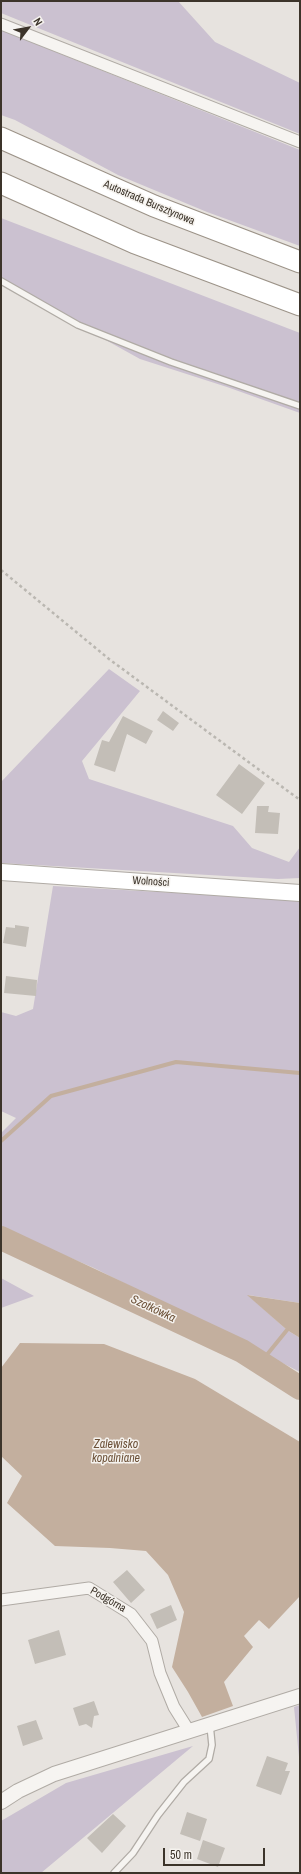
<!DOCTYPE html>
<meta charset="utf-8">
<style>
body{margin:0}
#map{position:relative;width:301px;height:1874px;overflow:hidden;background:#e7e3df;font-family:"Archivo Narrow",sans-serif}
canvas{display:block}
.frame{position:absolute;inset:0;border:2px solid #3c342a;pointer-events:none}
.north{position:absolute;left:8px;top:8px;width:40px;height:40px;-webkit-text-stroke:3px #f5f2ee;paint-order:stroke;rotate:58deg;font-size:11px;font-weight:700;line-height:16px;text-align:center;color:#3c342a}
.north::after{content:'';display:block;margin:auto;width:14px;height:18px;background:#3c342a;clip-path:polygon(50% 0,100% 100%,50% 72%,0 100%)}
.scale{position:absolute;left:163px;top:1848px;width:102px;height:18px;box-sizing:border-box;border:2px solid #3c342a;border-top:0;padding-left:5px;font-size:12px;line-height:14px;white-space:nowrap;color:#3c342a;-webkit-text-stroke:3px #f5f2ee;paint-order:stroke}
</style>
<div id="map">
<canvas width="301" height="1874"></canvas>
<div class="frame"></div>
<div class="north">N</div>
<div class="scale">50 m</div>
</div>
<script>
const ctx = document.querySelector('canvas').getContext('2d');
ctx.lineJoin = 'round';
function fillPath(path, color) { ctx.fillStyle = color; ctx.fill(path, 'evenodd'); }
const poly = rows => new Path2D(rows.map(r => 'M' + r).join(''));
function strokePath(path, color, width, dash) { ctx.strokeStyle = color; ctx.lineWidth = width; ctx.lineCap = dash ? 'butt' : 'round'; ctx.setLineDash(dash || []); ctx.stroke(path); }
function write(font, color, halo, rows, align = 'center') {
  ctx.font = font + ' "Archivo Narrow",sans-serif'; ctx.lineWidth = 3; ctx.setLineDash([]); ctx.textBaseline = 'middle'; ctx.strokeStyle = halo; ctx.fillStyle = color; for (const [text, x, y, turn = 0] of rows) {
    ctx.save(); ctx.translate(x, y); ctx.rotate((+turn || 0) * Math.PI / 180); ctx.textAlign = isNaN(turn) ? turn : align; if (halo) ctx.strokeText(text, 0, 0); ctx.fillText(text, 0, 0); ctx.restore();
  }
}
const green = poly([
 [1,1,178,1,215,42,300,83,300,134,1,13],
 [1,30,300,150,300,246,207,212,118,175,15,120,1,115],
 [1,218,300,333,300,413,227,387,140,359,1,282],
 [109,669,140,691,82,761,89,779,233,826,252,848,289,862,300,847,300,878,278,879,1,863,1,782],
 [53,886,300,900,300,1303,248,1295,287,1330,300,1338,300,1372,94,1268,1,1228,1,1133,16,1118,1,1111,1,1012,16,1016,33,1009],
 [1,1278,34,1296,1,1308],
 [300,1705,300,1767,294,1707],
 [193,1746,41,1873,1,1873,1,1821,66,1783]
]);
const water = poly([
 [247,1295,300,1303,300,1338,287,1330],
 [20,1343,104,1344,195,1379,300,1442,300,1596,269,1629,259,1620,244,1636,253,1647,224,1682,233,1706,202,1717,188,1692,172,1667,184,1612,168,1575,146,1551,110,1548,55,1546,7,1503,22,1476,1,1456,1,1368]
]);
const stream = poly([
 [1,1141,51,1096,176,1062,300,1073],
 [261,1362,287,1330]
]);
const river = poly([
 [1,1238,242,1351,300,1388]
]);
const building = poly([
 [163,711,179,723,173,731,157,720],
 [123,716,153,731,146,744,127,734,115,772,94,765,102,740,109,742],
 [239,764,265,783,242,814,216,795],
 [257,806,269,806,268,812,280,813,278,834,255,833],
 [15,925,29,927,26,947,3,943,6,927,15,928],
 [6,976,37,980,36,996,4,993],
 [127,1570,145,1590,131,1603,113,1582],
 [171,1605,177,1620,157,1629,150,1614],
 [59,1630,66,1655,35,1664,28,1640],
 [94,1701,99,1715,94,1716,92,1728,86,1724,79,1726,73,1708],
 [36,1720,43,1739,23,1746,17,1726],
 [267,1756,288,1763,285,1771,290,1771,281,1795,256,1786],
 [187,1812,207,1819,200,1841,180,1834],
 [113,1814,126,1826,102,1853,87,1838],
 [203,1840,225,1848,218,1867,197,1859]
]);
const path = poly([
 [1,570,109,659,300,800]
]);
const service = poly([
 [1,281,78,325,171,362,300,406],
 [114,1873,133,1853,158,1815,184,1782,209,1759,212,1745,210,1725]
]);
const minor = poly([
 [1,24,300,142],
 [1,1600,89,1588,131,1614,152,1641,160,1673,174,1707,189,1731]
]);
const tertiary = poly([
 [1,1802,18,1791,54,1774,300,1696]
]);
const secondary = poly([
 [1,872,300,893]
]);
const motorway = poly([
 [1,138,154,206,300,262],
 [1,183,135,243,300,305]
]);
const streetNames = [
 ["Autostrada Bursztynowa",149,203,23],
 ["Wolności",151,882,4],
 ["Podgórna",108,1600,30]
];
const waterNames = [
 ["Szotkówka",153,1309,25],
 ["Zalewisko",116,1445],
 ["kopalniane",116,1459]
];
fillPath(green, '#cbc1d0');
fillPath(water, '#c3af9e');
strokePath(stream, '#c3af9e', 4);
strokePath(river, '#c3af9e', 24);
fillPath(building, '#c3beb7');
strokePath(service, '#b0aba5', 8);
strokePath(minor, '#b0aba5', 13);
strokePath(tertiary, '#b0aba5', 16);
strokePath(secondary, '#b0aba5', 18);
strokePath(motorway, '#9c9388', 23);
strokePath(path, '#bab7b1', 2.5, [3, 3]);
strokePath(service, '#f6f4f1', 5.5);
strokePath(minor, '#f6f4f1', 11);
strokePath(tertiary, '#f6f4f1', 14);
strokePath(secondary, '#fff', 16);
strokePath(motorway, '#fff', 21);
write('11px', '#3c342a', '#f5f2ee', streetNames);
write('italic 12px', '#6c5138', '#f5f2ee', waterNames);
</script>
